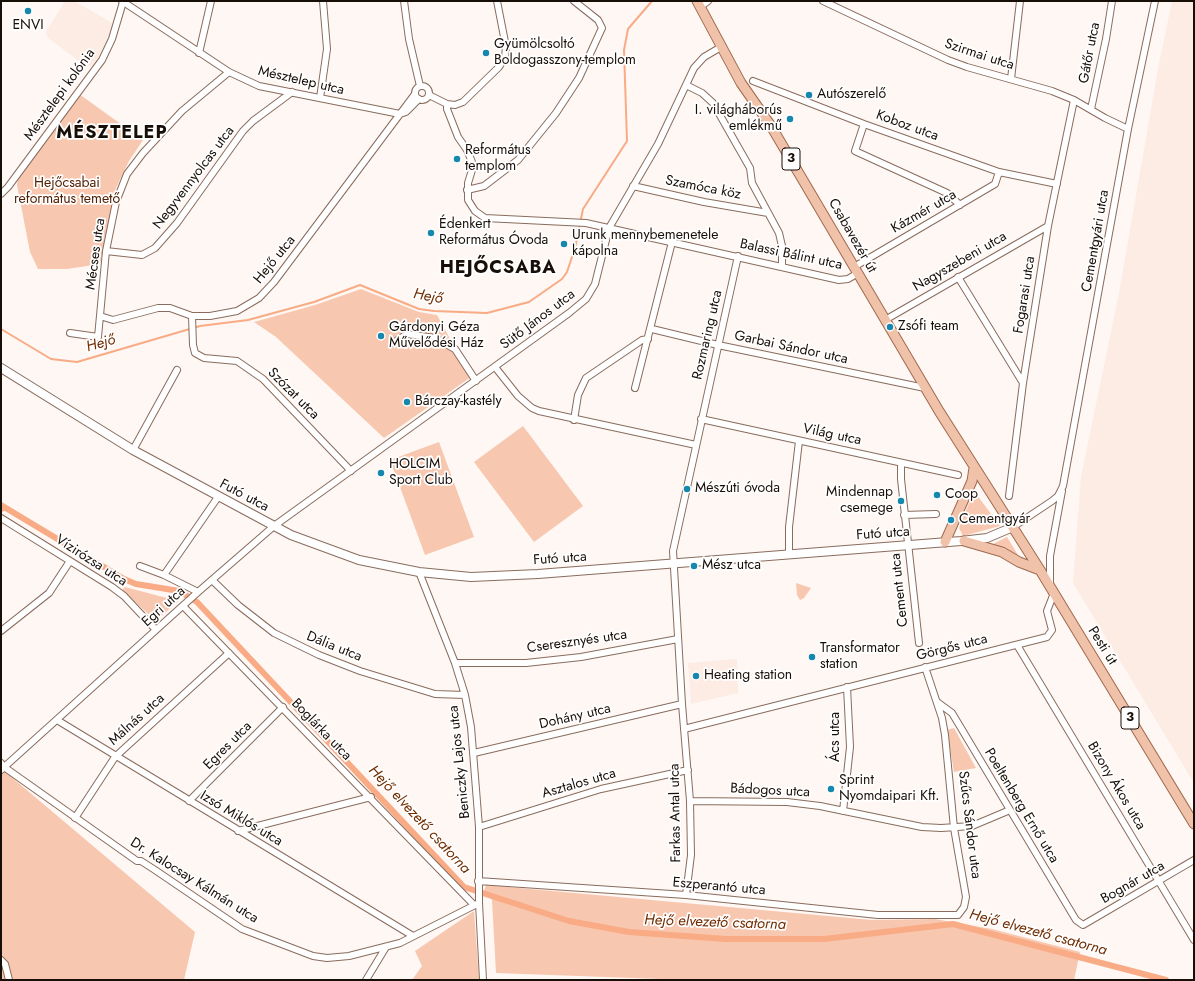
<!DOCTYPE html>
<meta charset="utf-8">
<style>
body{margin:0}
#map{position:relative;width:1195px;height:981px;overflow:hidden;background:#fef7f4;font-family:Jost,sans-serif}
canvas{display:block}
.frame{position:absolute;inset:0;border:2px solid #180e08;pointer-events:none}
</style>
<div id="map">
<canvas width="1195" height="981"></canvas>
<div class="frame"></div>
</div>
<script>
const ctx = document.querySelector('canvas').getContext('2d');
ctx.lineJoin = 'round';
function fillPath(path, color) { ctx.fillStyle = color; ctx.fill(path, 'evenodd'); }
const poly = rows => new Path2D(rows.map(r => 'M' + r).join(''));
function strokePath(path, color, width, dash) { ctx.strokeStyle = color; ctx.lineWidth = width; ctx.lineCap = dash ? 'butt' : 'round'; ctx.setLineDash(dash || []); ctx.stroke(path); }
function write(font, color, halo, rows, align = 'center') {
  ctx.font = font + ' Jost,sans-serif'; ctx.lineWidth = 3.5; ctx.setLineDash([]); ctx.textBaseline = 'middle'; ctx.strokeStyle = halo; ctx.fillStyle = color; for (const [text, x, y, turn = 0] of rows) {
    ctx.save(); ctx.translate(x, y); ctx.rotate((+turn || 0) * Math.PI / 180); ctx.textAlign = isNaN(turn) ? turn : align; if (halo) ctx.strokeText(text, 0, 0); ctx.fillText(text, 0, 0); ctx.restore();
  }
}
const built = poly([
 [65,1,74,1,114,24,107,45,94,65,88,66,84,65,47,37,46,32],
 [1172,1,1194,1,1194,783,1073,583,1081,477,1119,293,1158,69],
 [737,659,738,693,691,704,688,663]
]);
const green = poly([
 [79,94,143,140,129,161,116,188,100,264,67,269,38,269,30,252,17,185,18,178],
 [361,289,419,312,437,315,471,377,384,438,276,337,254,322,315,305],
 [523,426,583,506,534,542,474,462],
 [439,442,474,537,425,555,390,460],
 [974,491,1000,526,963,536,959,528],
 [1007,537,1021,560,991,545],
 [796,583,811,588,804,598,800,600,797,595],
 [125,587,178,601,156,621,122,590],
 [954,728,976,768,954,772,947,730],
 [1,766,16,781,195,932,184,980,1,980],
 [486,885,872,920,935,919,992,929,1080,952,1074,980,688,980,496,973,492,900,484,891],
 [474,911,479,979,412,980,422,966,415,951]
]);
const stream = poly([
 [1,329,51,359,77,362,200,326,248,320,314,302,360,285,419,309,434,311,487,313,529,302,562,279,567,272,575,248,583,209,627,141,624,50,628,29,652,1],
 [1,511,6,509]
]);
const canal = poly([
 [1,505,124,579,136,584,179,591,197,602,464,887,569,921,629,932,726,939,824,939,953,924,1166,980]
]);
const street = poly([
 [122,1,229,72,259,86,400,114,406,112,419,99],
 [404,1,409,39,420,86],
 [823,1,948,60,967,67,1052,91,1074,100,1105,118,1128,129],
 [700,7,708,1],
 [199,53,211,1],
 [1011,79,1020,1],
 [753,81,864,124,999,172,1057,184],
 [686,85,702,93,713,103,750,168,752,183,779,233,782,246,782,267],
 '415 93a7 7 0 1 1 14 0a7 7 0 1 1-14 0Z',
 [429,95,447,104,447,109,458,137,467,150,472,162,472,170,468,183,468,200,475,211,485,218,586,223,839,280,848,279,858,273],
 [320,98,327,49,323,1],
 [447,104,455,105,463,102,499,67,505,57,506,47,497,1],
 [1091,109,1106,39,1112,1],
 [864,124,855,151,947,193,960,205],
 [633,186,704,202,768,213],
 [467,190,484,186,518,160,556,113,579,78,602,28,598,20,574,1],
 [1,194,8,187,102,60,112,39,123,2],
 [106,251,142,255,155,248,177,223,243,131,253,121,292,92],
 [854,267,995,184,999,172],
 [958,277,1023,383],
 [100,316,113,320,158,308,170,308,192,316,210,316,237,311,259,298,274,282,415,94],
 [192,316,193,345,195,353,204,358,237,361,263,379,351,471],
 [885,320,1048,226],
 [652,329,718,345,925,388],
 [70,333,98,337,106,251,116,202,127,174,143,153,182,111,229,72],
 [393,343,407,334,435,338,455,349,476,381],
 [495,367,518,396,532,408,539,411,696,445],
 [635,388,672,242],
 [701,419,958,475],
 [574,420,578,395,586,378,642,340,648,339],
 [133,450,177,370],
 [901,463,901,479,919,643],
 [1009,496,1023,383,1048,226,1074,100],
 [904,515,936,514],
 [1,518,112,587,124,596,156,630],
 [1013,527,1052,501,1058,496,1063,486,1128,129,1155,1],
 [789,554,789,527,799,441],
 [140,566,164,575,198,592],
 [419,572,455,663,465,695,471,727,479,827,479,903,483,980],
 [164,575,218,497],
 [212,580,238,605,274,633,319,655,360,671,435,694,465,695],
 [1050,584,1050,556,1062,491],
 [183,606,474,905],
 [1,631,49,593,70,561],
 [1017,645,1194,940],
 [455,663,526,663,581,657,678,639],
 [937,702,952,713,1076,920,1083,925,1194,860],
 [57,720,413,936],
 [684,729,1047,637,1052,630,1047,611,1054,593],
 [474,753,682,704],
 [1,763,4,767,137,861,141,861,155,870,242,929,313,956,327,958,349,956,400,943,479,903],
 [1,770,198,592,274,526,569,313,586,299,595,284,609,228,658,144,694,68,704,57,721,47],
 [189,801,283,707],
 [690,801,787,802,820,806,922,827,941,828,972,826,1010,810],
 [843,811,850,747,847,687],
 [75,818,115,757,229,653],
 [479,827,601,789,688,770],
 [238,831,371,797],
 [478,881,686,895,878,915,958,915,964,907,966,897,954,828,945,735,942,718,925,667],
 [686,895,691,855,690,801,682,704,673,551,738,256],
 [1,960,5,964,9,980],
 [366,980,386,947]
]);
const secondary = poly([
 [1,368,133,450,291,535,359,560,419,572,471,577,538,574,961,541,987,538,1013,527]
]);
const primary = poly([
 [697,1,741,83,771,126,939,411,1040,570,1194,824],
 [964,541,1002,552,1019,562,1040,570],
 [945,542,972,481,974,468]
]);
const markers = [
 [28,11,4,"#1687ad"],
 [486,53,4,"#1687ad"],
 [809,95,4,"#1687ad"],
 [790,119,4,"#1687ad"],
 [457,159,4,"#1687ad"],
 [431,233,4,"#1687ad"],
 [564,244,4,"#1687ad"],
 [890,327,4,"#1687ad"],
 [381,336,4,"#1687ad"],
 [407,402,4,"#1687ad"],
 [381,473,4,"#1687ad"],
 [687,489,4,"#1687ad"],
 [937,495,4,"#1687ad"],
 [901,501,4,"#1687ad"],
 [951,520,4,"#1687ad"],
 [694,566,4,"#1687ad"],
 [812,657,4,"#1687ad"],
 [696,676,4,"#1687ad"],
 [831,789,4,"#1687ad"]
];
const shields = [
 [791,159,18],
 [1130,718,18]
];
const shieldNames = [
 ["3",791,159],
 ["3",1130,718]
];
const poiNames = [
 ["ENVI",28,26,"center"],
 ["Gyümölcsoltó",494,45],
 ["Boldogasszony-templom",494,61],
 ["Autószerelő",817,95],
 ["I. világháborús",782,111,"right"],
 ["emlékmű",782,127,"right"],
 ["Református",465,151],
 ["templom",465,167],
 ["Édenkert",439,225],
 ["Református Óvoda",439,241],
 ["Urunk mennybemenetele",572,236],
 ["kápolna",572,252],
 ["Zsófi team",898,327],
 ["Gárdonyi Géza",389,328],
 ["Művelődési Ház",389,344],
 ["Bárczay-kastély",415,402],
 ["HOLCIM",389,465],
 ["Sport Club",389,481],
 ["Mészúti óvoda",695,489],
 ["Mindennap",893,493,"right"],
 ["csemege",893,509,"right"],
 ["Coop",945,495],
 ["Cementgyár",959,520],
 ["Mész utca",702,566],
 ["Transformator",820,649],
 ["station",820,665],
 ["Heating station",704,676],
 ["Sprint",839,781],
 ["Nyomdaipari Kft.",839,797]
];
const streetNames = [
 ["Gátőr utca",1090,53,-79],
 ["Szirmai utca",979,55,18],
 ["Mésztelep utca",301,81,13],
 ["Mésztelepi kolónia",60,95,-54],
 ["Koboz utca",907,126,20],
 ["Negyvennyolcas utca",194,178,-53],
 ["Szamóca köz",703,188,11],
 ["Kázmér utca",924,212,-30],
 ["Csabavezér út",852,236,60],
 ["Cementgyári utca",1096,241,-80],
 ["Mécses utca",96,254,-82],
 ["Balassi Bálint utca",791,255,12],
 ["Hejő utca",275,260,-51],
 ["Nagyszebeni utca",960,262,-30],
 ["Fogarasi utca",1025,295,-81],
 ["Sütő János utca",538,320,-37],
 ["Rozmaring utca",708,335,-77],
 ["Garbai Sándor utca",791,348,12],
 ["Szózat utca",293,394,45],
 ["Világ utca",832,435,12],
 ["Futó utca",244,496,28],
 ["Futó utca",883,534,-4],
 ["Futó utca",560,559,-4],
 ["Vízirózsa utca",91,561,33],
 ["Cement utca",900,590,-96],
 ["Egri utca",164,607,-42],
 ["Cseresznyés utca",577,642,-8],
 ["Pesti út",1102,646,58],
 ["Dália utca",334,647,22],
 ["Görgős utca",952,648,-14],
 ["Dohány utca",575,717,-13],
 ["Málnás utca",137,720,-42],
 ["Boglárka utca",321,730,46],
 ["Ács utca",836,737,-90],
 ["Egres utca",228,746,-45],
 ["Beniczky Lajos utca",460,762,-96],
 ["Asztalos utca",579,784,-16],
 ["Bizony Ákos utca",1116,786,59],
 ["Bádogos utca",770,791,3],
 ["Poeltenberg Ernő utca",1021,806,59],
 ["Farkas Antal utca",676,813,-91],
 ["Izsó Miklós utca",241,819,31],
 ["Szűcs Sándor utca",969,825,83],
 ["Dr. Kalocsay Kálmán utca",194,881,32],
 ["Bognár utca",1133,883,-30],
 ["Eszperantó utca",719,887,5]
];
const parkNames = [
 ["Hejőcsabai",67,184],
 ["református temető",67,200]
];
const waterNames = [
 ["Hejő",428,297,11],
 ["Hejő",101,344,-16],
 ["Hejő elvezető csatorna",419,820,47],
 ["Hejő elvezető csatorna",715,923,2],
 ["Hejő elvezető csatorna",1038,933,15]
];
const districtNames = [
 ["MÉSZTELEP",112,134],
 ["HEJŐCSABA",498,269]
];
fillPath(built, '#fcece4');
fillPath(green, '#f8c7af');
strokePath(stream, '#f8ab84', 2);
strokePath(canal, '#f8ab84', 6);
strokePath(street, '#896c5d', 8);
strokePath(secondary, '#896c5d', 10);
strokePath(primary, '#9f694d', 11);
strokePath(street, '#fff', 6);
strokePath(secondary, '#fff', 8);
strokePath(primary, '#f1c2aa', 9);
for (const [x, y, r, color] of markers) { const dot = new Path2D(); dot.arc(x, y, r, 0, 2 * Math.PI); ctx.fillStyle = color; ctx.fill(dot); strokePath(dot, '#fff', 1.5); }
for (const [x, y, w] of shields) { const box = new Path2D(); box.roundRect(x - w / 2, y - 11, w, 22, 3); ctx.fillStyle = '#fff'; ctx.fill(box); strokePath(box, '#180e08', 1); }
write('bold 13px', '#180e08', null, shieldNames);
write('14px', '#180e08', '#fff', poiNames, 'left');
write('14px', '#180e08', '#fff', streetNames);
write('14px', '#512104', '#fff', parkNames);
write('italic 15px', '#712d00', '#fff', waterNames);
ctx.letterSpacing = '1px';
write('bold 18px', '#180e08', '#fff', districtNames);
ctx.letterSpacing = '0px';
</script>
